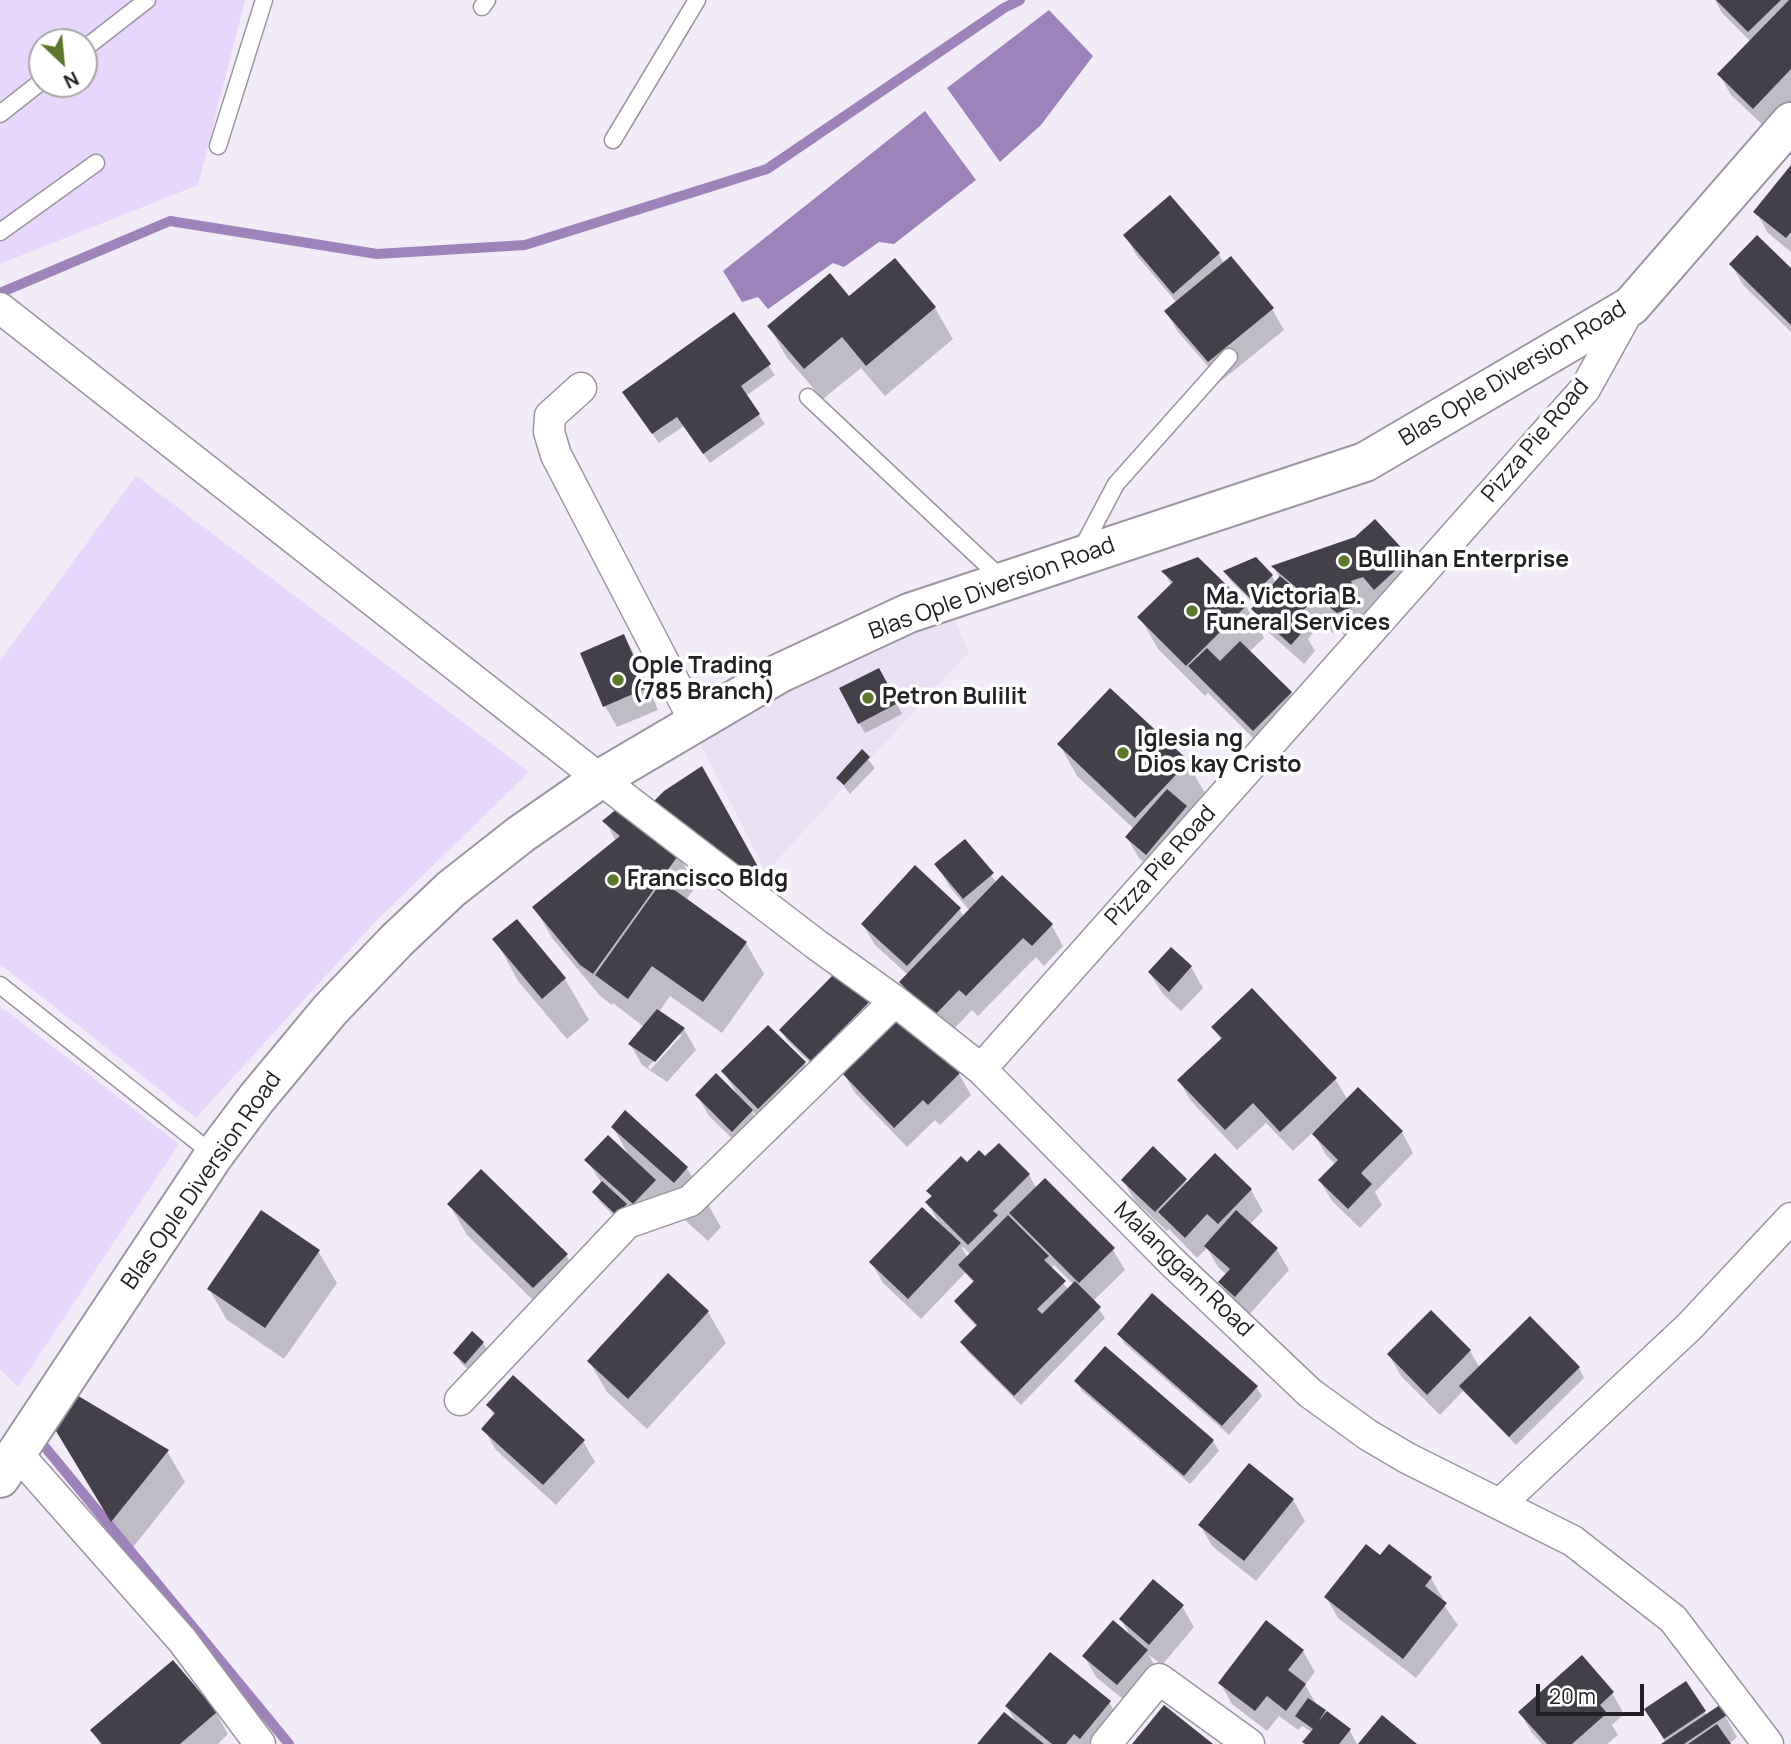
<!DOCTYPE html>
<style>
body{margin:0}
#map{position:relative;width:1791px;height:1744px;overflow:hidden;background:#f1ecf8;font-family:Manrope,sans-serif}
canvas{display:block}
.north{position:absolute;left:28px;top:28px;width:70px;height:70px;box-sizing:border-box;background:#fff;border:2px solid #a7a6a8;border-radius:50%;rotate:154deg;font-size:19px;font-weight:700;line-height:28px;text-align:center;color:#232125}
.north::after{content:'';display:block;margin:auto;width:24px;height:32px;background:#5c772b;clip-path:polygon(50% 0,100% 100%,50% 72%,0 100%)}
.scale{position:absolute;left:1536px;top:1684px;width:108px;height:32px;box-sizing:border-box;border:4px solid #232125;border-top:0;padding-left:9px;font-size:21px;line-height:24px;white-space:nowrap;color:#232125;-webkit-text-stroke:5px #fff;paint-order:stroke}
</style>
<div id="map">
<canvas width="1791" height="1744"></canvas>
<div class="north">N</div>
<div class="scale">20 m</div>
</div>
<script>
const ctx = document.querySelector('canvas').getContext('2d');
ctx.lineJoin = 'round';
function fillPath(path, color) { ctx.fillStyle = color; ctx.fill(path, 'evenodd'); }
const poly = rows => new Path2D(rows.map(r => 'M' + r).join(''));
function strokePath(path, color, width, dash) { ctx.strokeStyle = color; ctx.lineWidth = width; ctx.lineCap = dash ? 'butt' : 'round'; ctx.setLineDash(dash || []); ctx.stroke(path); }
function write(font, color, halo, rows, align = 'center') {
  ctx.font = font + ' Manrope,sans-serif'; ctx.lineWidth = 7; ctx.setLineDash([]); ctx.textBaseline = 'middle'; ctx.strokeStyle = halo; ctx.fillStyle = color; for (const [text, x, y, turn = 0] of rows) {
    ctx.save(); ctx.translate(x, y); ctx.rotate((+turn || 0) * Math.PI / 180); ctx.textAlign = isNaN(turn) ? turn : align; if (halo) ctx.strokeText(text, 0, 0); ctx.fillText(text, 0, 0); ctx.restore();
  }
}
const built = poly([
 [952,614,969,652,766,872,697,737,839,664]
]);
const green = poly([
 [0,0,245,0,198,185,0,264],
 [42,42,84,42,84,84,42,84],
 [136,476,529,772,374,923,196,1118,0,964,0,661],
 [0,1006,179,1144,18,1387,0,1369]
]);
const water = poly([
 [1049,10,1093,56,1041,125,1000,162,947,88],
 [925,111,976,180,894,244,879,242,844,267,833,263,768,309,758,297,742,302,723,271]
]);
const shadow = poly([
 [1715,0,1791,0,1791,102,1766,128,1731,95,1719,74,1751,42,1722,13],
 [1791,168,1791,252,1768,233,1756,212],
 [1169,197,1219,254,1224,264,1272,309,1284,330,1221,381,1178,332,1166,312,1177,303,1137,256,1125,235],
 [895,261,935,308,953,339,885,396,861,368,823,399,787,358,769,326,849,299],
 [1731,264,1791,270,1791,332,1743,285],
 [734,315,775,375,746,396,765,424,710,463,684,426,659,443,630,402],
 [1408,558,1426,589,1356,643,1339,631,1333,633,1321,623,1308,639,1315,651,1304,664,1266,630,1254,610,1256,606,1231,581,1225,572,1272,576,1276,583,1280,579,1274,567],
 [1198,559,1246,606,1264,638,1249,652,1291,693,1303,714,1266,751,1208,693,1205,696,1158,649,1140,617,1172,586,1164,572],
 [624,636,636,657,658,710,617,727,605,706,582,654],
 [879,670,902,714,865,733,859,723],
 [1059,744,1187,762,1205,793,1189,811,1198,828,1158,874,1139,858,1127,838,1134,829,1077,776],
 [862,752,875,768,850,794,838,778],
 [701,768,771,894,655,802],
 [605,821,678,854,696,886,686,900,746,943,764,974,722,1033,670,996,659,1012,684,1029,696,1050,667,1082,642,1065,630,1044,644,1027,613,1003,612,1005,600,996,552,938,534,907,616,841],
 [677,1035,682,1035,650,1070,648,1067],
 [965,842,997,883,1052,926,1063,946,1044,966,1036,957,978,1016,972,1010,947,1036,913,1003,901,983,908,975,875,945,863,925,959,909,964,917,970,911,949,886,937,865],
 [517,921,565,979,589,1020,567,1039,518,981,495,939],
 [1172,950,1191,967,1203,988,1181,1011,1162,993,1150,973],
 [867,1003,873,1013,817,1070,787,1040,781,1030],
 [895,1022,959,1074,971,1095,940,1125,935,1120,907,1147,855,1093,843,1072],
 [1213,1027,1335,1079,1348,1100,1402,1132,1413,1153,1375,1192,1382,1205,1360,1228,1332,1201,1320,1181,1336,1165,1326,1155,1313,1132,1293,1151,1266,1123,1237,1150,1191,1101,1179,1081,1221,1040],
 [804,1063,816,1084,771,1128,751,1110,764,1132,745,1151,709,1116,697,1095,737,1094,723,1071],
 [613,1127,687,1168,721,1227,708,1241,666,1203,646,1224,627,1207,622,1224,600,1202,594,1192,602,1184,587,1160,629,1156],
 [999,1145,1029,1175,1037,1189,1113,1250,1125,1270,1093,1301,1105,1318,1021,1405,968,1352,962,1342,977,1327,962,1311,956,1301,974,1283,965,1273,921,1319,883,1283,871,1262,940,1224,927,1203,932,1198,928,1191,967,1164,985,1158],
 [963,1247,971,1255,968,1258,962,1248],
 [1054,1265,1073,1284,1068,1289,1051,1269],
 [1215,1156,1251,1190,1263,1211,1249,1225,1277,1250,1289,1270,1247,1317,1232,1303,1220,1282,1227,1275,1218,1267,1207,1248,1197,1258,1169,1229,1167,1231,1135,1201,1123,1180,1185,1180,1188,1184],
 [449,1204,566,1255,584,1286,552,1319,467,1235],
 [318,1251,337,1283,284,1359,227,1320,209,1289],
 [708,1312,726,1343,647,1429,607,1392,589,1361],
 [472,1333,483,1343,489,1353,472,1373,461,1363,455,1353],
 [1119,1334,1256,1387,1262,1396,1229,1435,1125,1344],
 [1470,1351,1480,1368,1579,1368,1584,1378,1516,1445,1463,1391,1440,1415,1401,1376,1389,1355],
 [1076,1381,1213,1441,1219,1451,1190,1484,1082,1391],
 [488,1405,583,1441,595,1462,556,1505,496,1450,484,1429,495,1417],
 [167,1451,185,1482,130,1551,73,1458],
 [1293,1500,1305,1521,1256,1581,1212,1546,1200,1525],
 [1380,1558,1431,1578,1443,1599,1441,1601,1458,1625,1416,1678,1338,1618,1326,1597],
 [1182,1606,1194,1627,1162,1665,1148,1654,1158,1671,1130,1705,1096,1677,1084,1656,1131,1637,1121,1619],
 [1303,1651,1315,1672,1305,1685,1317,1705,1350,1731,1357,1744,1305,1744,1312,1732,1302,1726,1298,1730,1279,1716,1267,1731,1232,1704,1220,1683],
 [173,1662,216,1713,228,1734,218,1744,100,1744,93,1730],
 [1685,1684,1707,1716,1720,1707,1737,1737,1729,1744,1664,1744,1666,1743,1658,1730],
 [1612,1693,1624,1714,1612,1725,1618,1735,1607,1744,1542,1744,1532,1733,1520,1712],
 [1109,1702,1121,1723,1104,1744,979,1744,1018,1725,1007,1707]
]);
const stream = poly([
 [0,293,170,221,377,254,525,245,767,169,1004,8,1020,0],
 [45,1447,289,1744]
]);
const building = poly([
 [1716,0,1781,0,1748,32],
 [1789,0,1791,0,1791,69,1753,109,1717,74],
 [1791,165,1791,232,1786,238,1753,212],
 [1170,195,1220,253,1173,294,1123,235],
 [1757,235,1791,268,1791,325,1729,264],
 [1231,256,1274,308,1208,362,1164,311],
 [895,258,936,307,866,366,842,337,804,369,767,326,830,273,849,296],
 [734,312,771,364,741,386,760,414,703,454,677,417,652,434,622,392],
 [1375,519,1410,557,1374,590,1363,577,1351,581,1360,604,1337,613,1320,600,1313,602,1271,566,1355,537],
 [1198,557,1247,605,1186,666,1137,617,1173,582,1161,571],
 [1256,557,1273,575,1250,598,1223,571],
 [1280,576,1311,602,1294,620,1305,629,1291,645,1251,609],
 [624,634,647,688,603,707,580,653],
 [1240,641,1292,692,1253,731,1188,666,1207,648,1220,661],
 [879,668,898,703,858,724,839,688],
 [1110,688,1189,761,1135,818,1057,744],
 [862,749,870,757,844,785,836,778],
 [702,766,761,872,752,883,653,802,664,791],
 [1167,789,1187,806,1146,855,1125,837],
 [619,807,680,853,593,974,580,965,532,907,620,836,602,821],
 [965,839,994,873,963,899,934,864],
 [915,865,961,908,907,966,861,924],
 [1002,875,1053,924,1032,946,1023,938,966,996,959,990,934,1016,899,982],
 [662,881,747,942,703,1002,652,966,628,999,595,975],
 [517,919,566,978,542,999,492,939],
 [1171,947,1192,966,1169,992,1148,972],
 [833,975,869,1002,811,1061,779,1030],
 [1252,988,1337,1078,1280,1132,1253,1103,1225,1130,1177,1080,1222,1038,1211,1027],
 [657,1009,685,1028,655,1062,628,1044],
 [895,1020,960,1073,928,1105,923,1100,894,1128,841,1072],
 [768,1025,806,1062,758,1109,721,1071],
 [716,1073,753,1110,732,1132,695,1095],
 [1358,1087,1403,1131,1361,1173,1372,1184,1348,1209,1318,1180,1338,1160,1312,1134],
 [625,1110,688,1167,674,1183,611,1127],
 [608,1135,656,1180,633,1204,584,1160],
 [999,1143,1030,1174,993,1211,998,1215,968,1245,925,1202,932,1196,926,1191,961,1156,967,1162,979,1150,985,1156],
 [1153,1146,1187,1179,1155,1212,1121,1180],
 [1215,1153,1252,1189,1218,1224,1207,1214,1185,1238,1158,1212],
 [481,1169,568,1254,533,1288,447,1204],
 [1045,1178,1115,1248,1079,1283,1009,1213],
 [602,1181,627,1204,616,1215,592,1192],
 [922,1207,961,1243,908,1299,869,1262],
 [261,1210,320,1250,265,1328,207,1289],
 [1236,1210,1278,1248,1235,1297,1218,1282,1230,1269,1204,1246],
 [1008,1215,1049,1256,1044,1260,1066,1281,1037,1309,1042,1314,1075,1281,1101,1307,1014,1396,960,1342,977,1325,954,1301,974,1281,958,1265],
 [668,1273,709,1311,628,1399,587,1361],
 [1152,1293,1258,1386,1222,1426,1117,1334],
 [1431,1310,1471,1350,1427,1395,1387,1354],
 [1530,1316,1580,1367,1509,1437,1459,1386],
 [472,1331,484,1342,465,1364,453,1353],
 [1105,1346,1214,1440,1184,1476,1074,1381],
 [513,1375,585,1440,543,1485,481,1429,495,1413,486,1405],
 [75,1394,169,1450,111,1522,53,1426],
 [1249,1463,1294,1499,1244,1561,1198,1525],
 [1366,1544,1380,1555,1389,1544,1432,1577,1425,1586,1447,1603,1403,1659,1324,1597],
 [1153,1579,1184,1605,1149,1645,1119,1619],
 [1113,1620,1148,1650,1117,1685,1082,1656],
 [1266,1620,1304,1650,1288,1670,1306,1684,1286,1711,1267,1696,1255,1711,1218,1683],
 [1050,1652,1111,1701,1080,1739,1074,1734,1066,1744,1052,1744,1005,1706],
 [1582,1655,1614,1692,1600,1705,1607,1713,1572,1744,1547,1744,1518,1712],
 [173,1660,217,1712,180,1744,102,1744,90,1730],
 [1686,1681,1706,1711,1664,1739,1644,1709],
 [1308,1698,1326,1710,1318,1722,1327,1711,1351,1729,1339,1744,1305,1744,1302,1742,1313,1729,1295,1716],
 [1164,1705,1213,1744,1132,1744],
 [1720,1705,1727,1715,1684,1744,1661,1744],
 [1004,1712,1044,1744,977,1744],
 [1382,1715,1417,1744,1358,1744],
 [1717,1724,1731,1744,1688,1744]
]);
const lane = poly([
 [482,7,487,0],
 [84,49,147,0],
 [0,114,42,81],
 [613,140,697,0],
 [218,146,264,0],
 [0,232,96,163],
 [808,397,1003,580],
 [1080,552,1116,484,1229,357],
 [0,985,214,1155]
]);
const street = poly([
 [0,308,600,779,817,945,895,1001,981,1069,1170,1260,1310,1393,1368,1435,1407,1458,1573,1541,1673,1619,1768,1744],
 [581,388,550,416,549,432,556,455,695,722],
 [981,1069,1585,389,1631,306],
 [460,1400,627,1223,690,1201,895,1001],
 [16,1452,182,1640,260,1744],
 [1500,1504,1690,1326,1791,1218],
 [1106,1744,1159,1679,1249,1744]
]);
const secondary = poly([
 [0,1478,214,1155,256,1099,330,1010,397,940,451,889,521,834,600,779,780,673,909,613,1365,462,1631,306,1791,122]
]);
const markers = [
 [1344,561,7,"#5c772b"],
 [1192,611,7,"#5c772b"],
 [618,680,7,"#5c772b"],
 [868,698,7,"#5c772b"],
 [1123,753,7,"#5c772b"],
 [613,880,7,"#5c772b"]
];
const streetNames = [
 ["Blas Ople Diversion Road",1513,374,-31],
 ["Pizza Pie Road",1536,441,-50],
 ["Blas Ople Diversion Road",992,589,-20],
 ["Pizza Pie Road",1161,866,-48],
 ["Blas Ople Diversion Road",202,1181,-55],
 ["Malanggam Road",1183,1270,44]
];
const poiNames = [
 ["Bullihan Enterprise",1358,561],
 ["Ma. Victoria B.",1206,598],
 ["Funeral Services",1206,624],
 ["Ople Trading",632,667],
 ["(785 Branch)",632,693],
 ["Petron Bulilit",882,698],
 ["Iglesia ng",1137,740],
 ["Dios kay Cristo",1137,766],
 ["Francisco Bldg",627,880]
];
fillPath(built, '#eae1f4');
fillPath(green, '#e8d7fc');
fillPath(water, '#9d83ba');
fillPath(shadow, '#0003');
strokePath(stream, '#9d83ba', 10);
fillPath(building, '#444049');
strokePath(lane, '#9a95a0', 19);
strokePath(street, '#9a95a0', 33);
strokePath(secondary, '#9a95a0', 42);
strokePath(lane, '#fff', 16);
strokePath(street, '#fff', 30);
strokePath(secondary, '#fff', 38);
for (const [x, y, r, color] of markers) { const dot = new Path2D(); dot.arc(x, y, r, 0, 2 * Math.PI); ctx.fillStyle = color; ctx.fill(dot); strokePath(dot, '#fff', 2.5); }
write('23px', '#232125', '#fff', streetNames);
write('bold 23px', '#232125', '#fff', poiNames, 'left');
</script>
